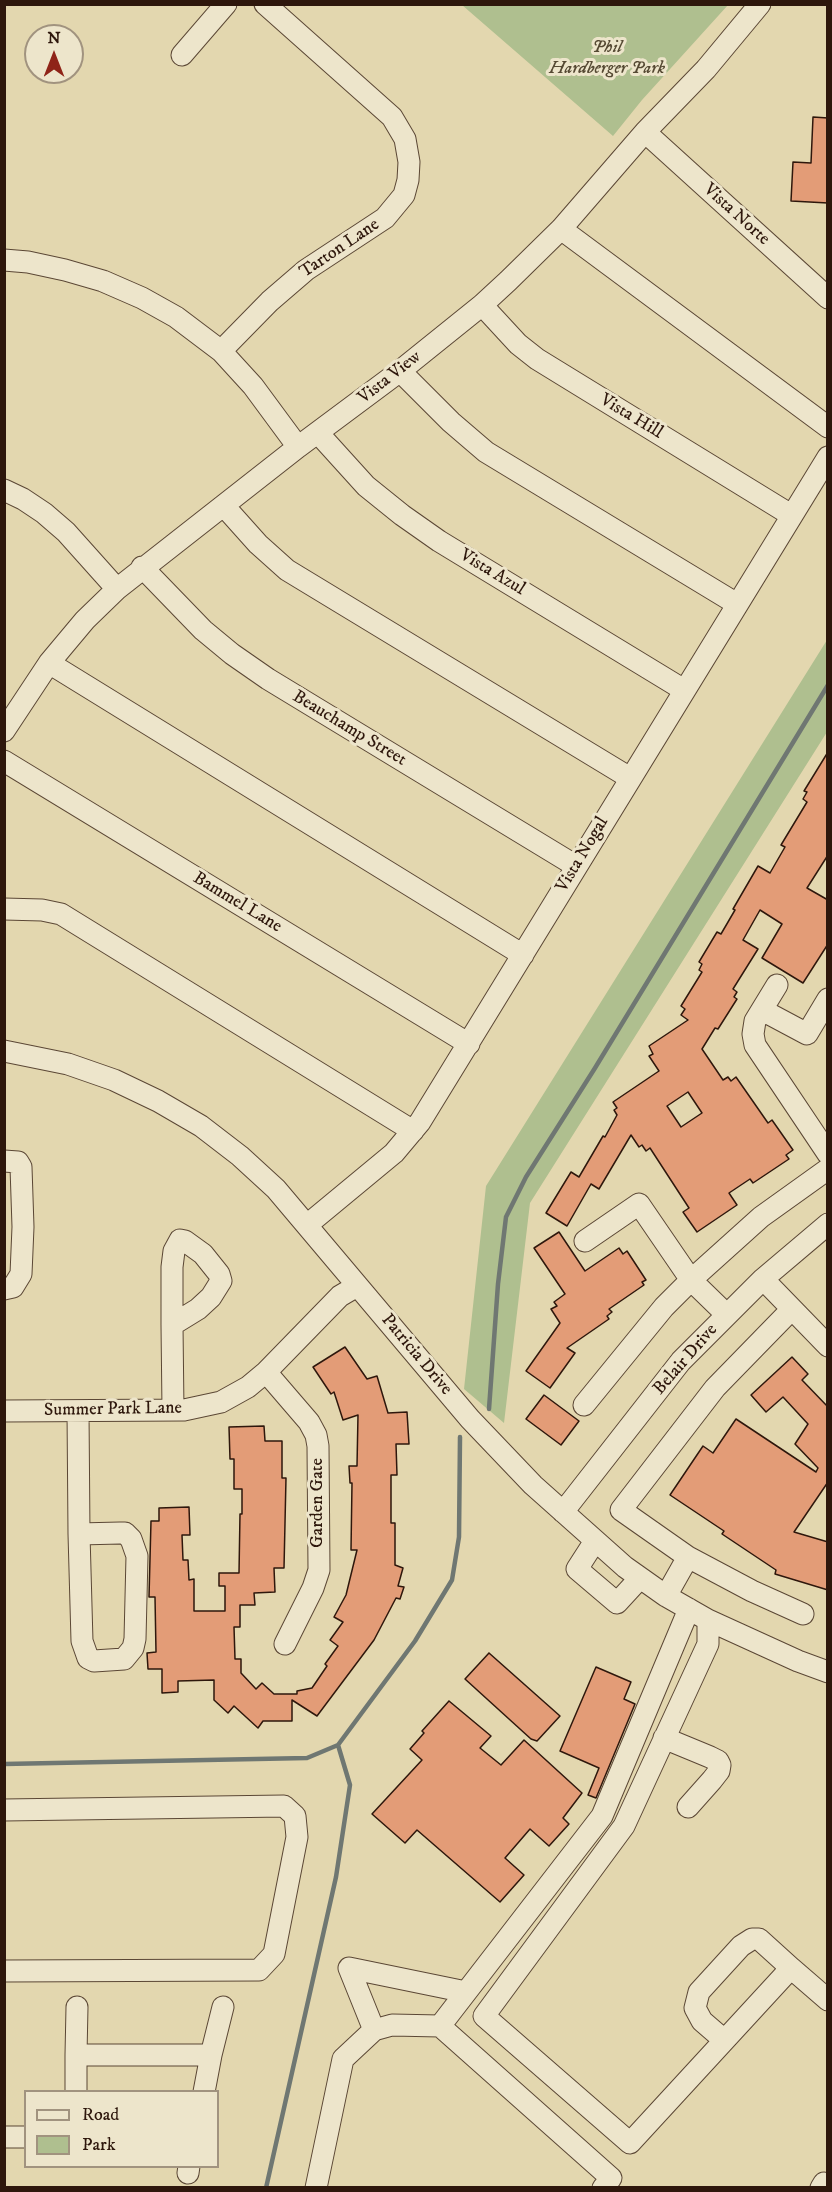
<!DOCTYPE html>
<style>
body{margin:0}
#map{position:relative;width:832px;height:2192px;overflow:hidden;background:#e3d7af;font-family:"IM FELL DW Pica",serif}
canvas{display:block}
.frame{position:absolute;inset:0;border:6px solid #2e170c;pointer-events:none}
.legend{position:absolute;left:24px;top:2090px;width:195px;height:78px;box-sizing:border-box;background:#ede5cb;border:2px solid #a1937f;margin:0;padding:8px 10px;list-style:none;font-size:18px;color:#2e170c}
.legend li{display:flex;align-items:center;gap:12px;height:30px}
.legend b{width:30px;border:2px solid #a1937f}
.north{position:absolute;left:24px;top:24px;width:60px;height:60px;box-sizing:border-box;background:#ede5cb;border:2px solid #a1937f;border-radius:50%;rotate:0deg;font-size:16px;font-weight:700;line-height:24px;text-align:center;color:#2e170c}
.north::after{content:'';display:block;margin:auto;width:21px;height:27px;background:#8f2418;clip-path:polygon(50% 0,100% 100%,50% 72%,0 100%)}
</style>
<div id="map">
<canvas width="832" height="2192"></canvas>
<div class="frame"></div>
<ul class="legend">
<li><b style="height:8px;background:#ede5cb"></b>Road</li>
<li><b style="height:16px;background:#afbf8f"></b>Park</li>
</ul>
<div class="north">N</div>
</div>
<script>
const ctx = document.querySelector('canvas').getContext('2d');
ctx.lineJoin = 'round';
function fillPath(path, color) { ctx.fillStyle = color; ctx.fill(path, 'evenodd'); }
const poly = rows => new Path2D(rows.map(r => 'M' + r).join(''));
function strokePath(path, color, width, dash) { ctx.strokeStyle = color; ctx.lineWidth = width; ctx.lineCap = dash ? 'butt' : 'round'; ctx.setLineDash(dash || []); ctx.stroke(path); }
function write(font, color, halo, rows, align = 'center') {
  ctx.font = font + ' "IM FELL DW Pica",serif'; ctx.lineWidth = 6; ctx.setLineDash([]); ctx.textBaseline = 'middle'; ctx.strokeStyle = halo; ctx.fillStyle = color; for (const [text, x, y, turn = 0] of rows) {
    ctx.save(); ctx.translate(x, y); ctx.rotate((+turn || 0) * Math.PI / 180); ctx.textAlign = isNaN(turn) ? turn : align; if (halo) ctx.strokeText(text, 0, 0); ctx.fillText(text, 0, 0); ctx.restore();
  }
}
const green = poly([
 [462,5,728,5,642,100,613,136],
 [827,640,827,732,530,1203,504,1423,464,1389,486,1186]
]);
const stream = poly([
 [489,1409,498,1284,506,1217,526,1177,595,1068,828,685],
 [4,1764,307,1758,338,1745,415,1641,452,1580,459,1537,460,1437],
 [266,2188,336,1877,350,1785,338,1745]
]);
const building = poly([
 [813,117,828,118,828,203,791,201,793,162,811,163,813,117],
 [828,752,828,855,807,888,828,900,828,944,803,983,762,958,782,924,760,910,743,940,758,949,733,989,737,992,734,997,737,999,718,1029,715,1028,702,1049,723,1080,728,1077,731,1081,736,1077,768,1123,772,1120,793,1150,786,1155,789,1159,753,1183,750,1179,729,1193,737,1205,697,1232,683,1212,689,1208,650,1148,646,1151,642,1145,639,1147,631,1135,599,1189,591,1184,567,1226,546,1213,571,1172,579,1177,603,1136,605,1137,617,1115,614,1110,617,1108,613,1102,659,1071,649,1056,653,1054,649,1046,688,1020,681,1015,685,1009,681,1006,702,972,699,970,702,964,699,962,717,932,721,934,735,910,733,909,758,866,770,873,785,847,781,845,807,802,803,799,807,792,804,791,828,752],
 [688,1092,702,1113,681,1127,667,1106,688,1092],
 [559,1232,585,1271,619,1248,623,1254,627,1251,646,1280,642,1282,644,1285,609,1309,612,1312,607,1316,609,1319,567,1348,575,1353,550,1388,526,1371,560,1323,551,1309,557,1306,554,1302,565,1294,534,1248,559,1232],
 [345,1347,367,1379,377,1376,388,1413,407,1412,409,1444,396,1444,397,1475,391,1475,391,1523,395,1523,395,1565,403,1568,398,1586,404,1587,400,1599,396,1598,374,1640,317,1716,292,1700,292,1721,263,1721,258,1728,234,1706,228,1713,214,1700,214,1680,178,1681,178,1692,162,1693,162,1669,148,1669,147,1653,156,1652,155,1597,149,1597,151,1521,159,1521,159,1508,189,1507,190,1535,182,1535,183,1560,188,1560,189,1580,194,1579,194,1611,225,1611,225,1586,219,1586,219,1573,239,1573,240,1514,242,1514,242,1489,234,1489,234,1459,230,1459,229,1427,264,1426,265,1441,282,1441,282,1478,286,1478,284,1568,274,1568,275,1592,254,1593,255,1605,240,1605,240,1627,234,1627,235,1659,241,1659,241,1673,256,1689,262,1683,274,1694,297,1694,297,1691,312,1688,327,1666,325,1664,338,1646,330,1640,343,1622,334,1617,346,1595,357,1550,351,1550,352,1483,350,1483,349,1466,357,1466,358,1415,343,1420,334,1392,331,1394,313,1367,345,1347],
 [792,1357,808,1374,802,1380,828,1407,828,1482,794,1532,828,1542,828,1590,775,1574,776,1570,722,1534,724,1531,670,1495,703,1446,713,1453,736,1419,816,1472,818,1468,795,1444,808,1424,783,1397,766,1412,751,1395,792,1357],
 [544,1395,579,1421,561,1445,526,1419,544,1395],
 [489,1653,560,1716,537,1741,531,1739,465,1679,489,1653],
 [596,1667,631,1682,624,1699,635,1704,596,1798,588,1795,599,1768,560,1751,596,1667],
 [449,1701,491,1736,480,1748,501,1765,524,1740,582,1793,563,1818,569,1824,549,1846,530,1829,505,1858,524,1875,500,1902,417,1830,405,1843,372,1814,422,1760,410,1749,424,1733,422,1731,449,1701]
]);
const minor = poly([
 [182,55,226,4],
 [645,132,828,298],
 [561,229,828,427],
 [4,260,28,262,65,270,103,281,142,298,176,317,221,351,253,386,298,447],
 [482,305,518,344,537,359,791,515],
 [221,351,270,301,306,270,385,218,404,195,408,180,409,162,405,139,392,117,265,4],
 [400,371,451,422,486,452,737,604],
 [318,433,366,486,402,515,439,541,684,690],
 [4,490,23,499,44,513,66,532,117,589],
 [224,506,258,544,287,570,630,778],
 [142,567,203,630,232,654,268,679,576,866],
 [49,663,523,955],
 [4,731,49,663,85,620,117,589,298,447,400,371,482,305,508,281,561,229,645,132,706,69,760,4],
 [4,761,469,1044],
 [4,909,42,910,61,914,413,1131],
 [777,985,755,1021,753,1034,755,1045,828,1154],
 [762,1010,807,1034,828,999],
 [4,1051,68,1064,114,1080,158,1101,201,1126,240,1156,276,1189,470,1419,533,1485,625,1567,666,1596,708,1620,798,1661,828,1672],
 [4,1161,18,1162,21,1167,23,1227,21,1274,13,1287,4,1289],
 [307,1225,394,1153,420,1122,828,457],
 [585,1241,639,1204,691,1280,726,1314],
 [763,1279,828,1346],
 [792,1309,715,1388,621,1510,688,1557,752,1591,803,1614],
 [172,1325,198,1309,211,1297,221,1281,219,1274,203,1254,185,1241,180,1240,174,1251,172,1267,172,1325,173,1410],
 [266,1372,309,1422,316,1435,318,1446,319,1570,313,1588,285,1644],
 [584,1405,664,1307,691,1280,761,1217,828,1169],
 [4,1411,184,1410,221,1402,248,1387,266,1372,340,1296,357,1286],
 [78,1411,79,1534,82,1641,88,1658,94,1661,124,1659,133,1648,135,1639,137,1556,131,1539,125,1533,120,1533,79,1534],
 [563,1512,681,1361,763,1279,828,1224],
 [595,1541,577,1569,617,1603,640,1578],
 [666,1596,688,1557],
 [708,1620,708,1644,624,1826,484,2016,630,2143,791,1968,828,2000],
 [664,1738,710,1757,718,1761,720,1765,719,1771,712,1780,688,1807],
 [4,1810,284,1806,295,1816,297,1837,274,1954,259,1970,4,1971],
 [374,2030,392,2025,440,2026],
 [724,2040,702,2021,695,2008,699,1992,741,1946,752,1939,759,1939,791,1968],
 [76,2055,77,2007],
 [76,2092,76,2055,211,2055,223,2007],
 [204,2092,211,2055],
 [4,2137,26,2137],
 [188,2173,189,2166],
 [316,2188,343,2059,374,2030,349,1968,466,1992],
 [603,2188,611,2178,440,2026,602,1816,689,1609],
 [821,2188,824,2183,828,2186]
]);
const parkNames = [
 ["Phil",607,48],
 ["Hardberger Park",607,69]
];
const streetNames = [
 ["Vista Norte",736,215,42],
 ["Tarton Lane",340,249,-34],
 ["Vista View",390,378,-38],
 ["Vista Hill",631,417,31],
 ["Vista Azul",492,573,31],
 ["Beauchamp Street",349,729,31],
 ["Vista Nogal",583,855,-59],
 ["Bammel Lane",237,903,31],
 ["Patricia Drive",416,1355,50],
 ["Belair Drive",686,1360,-49],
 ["Summer Park Lane",113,1410,-1],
 ["Garden Gate",318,1503,-90]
];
fillPath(green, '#afbf8f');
strokePath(stream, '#6f7772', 4.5);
fillPath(building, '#e39c77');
strokePath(building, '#2e170c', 1.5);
strokePath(minor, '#5b4735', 23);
strokePath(minor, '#ede5cb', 21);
write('italic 18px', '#554933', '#ede5cb', parkNames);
write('18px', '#2e170c', '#ede5cb', streetNames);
</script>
